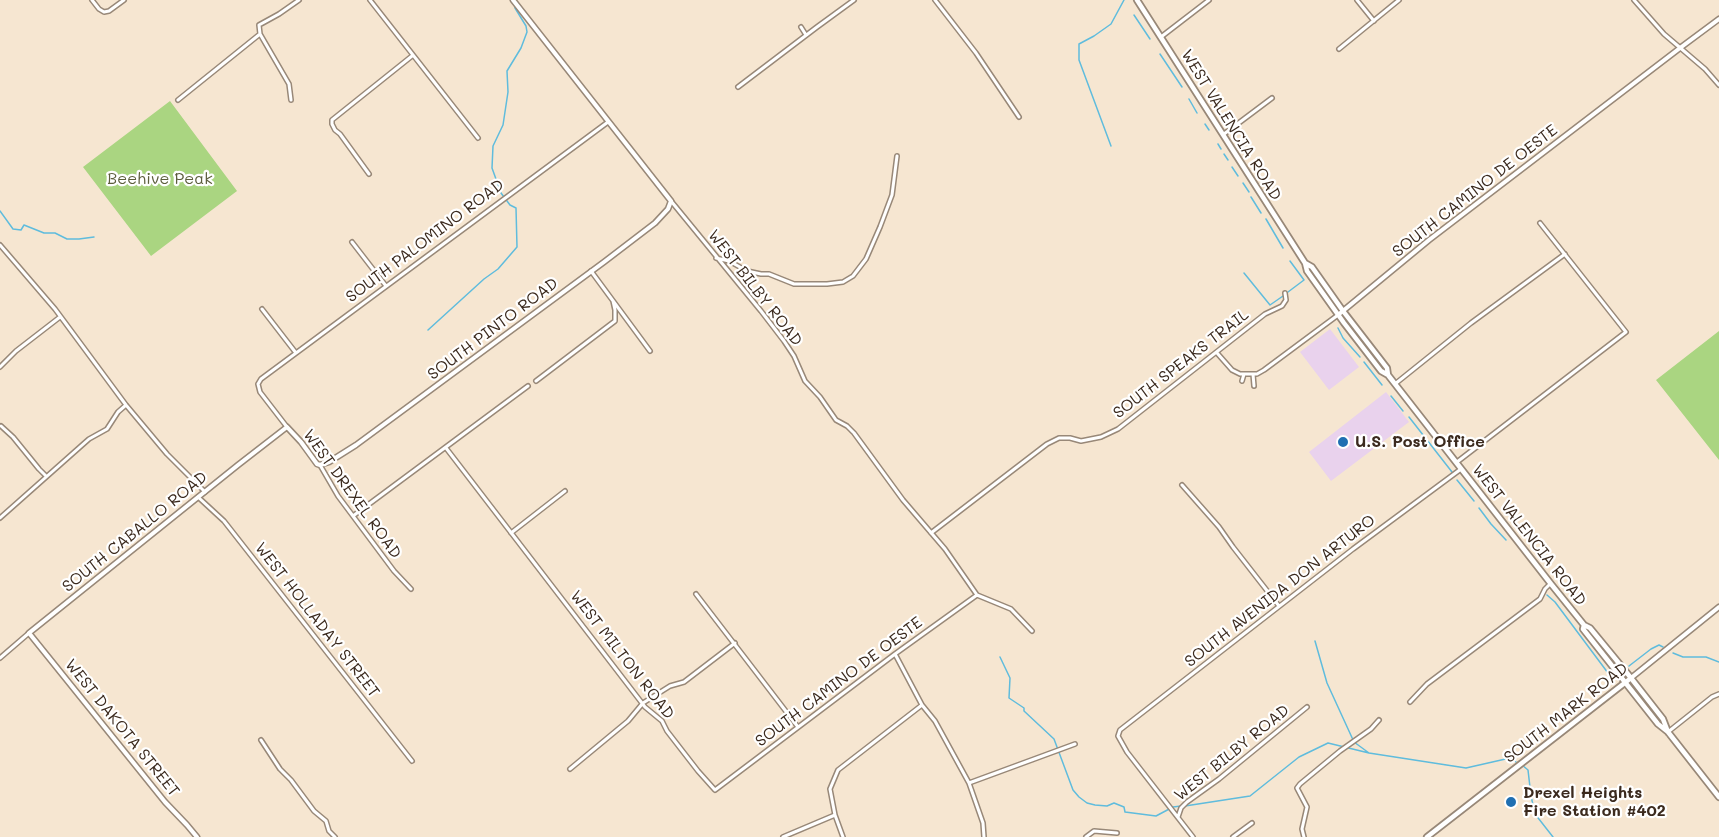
<!DOCTYPE html>
<style>
body{margin:0}
canvas{display:block;background:#f6e6d1}
</style>
<canvas width="1719" height="837"></canvas>
<script>
const ctx = document.querySelector('canvas').getContext('2d');
ctx.lineJoin = 'round';
function fillPath(path, color) { ctx.fillStyle = color; ctx.fill(path, 'evenodd'); }
const poly = rows => new Path2D(rows.map(r => 'M' + r).join(''));
function strokePath(path, color, width, dash) { ctx.strokeStyle = color; ctx.lineWidth = width; ctx.lineCap = dash ? 'butt' : 'round'; ctx.setLineDash(dash || []); ctx.stroke(path); }
function write(font, color, halo, rows, align = 'center') {
  ctx.font = font + ' Mali,sans-serif'; ctx.lineWidth = 4.5; ctx.setLineDash([]); ctx.textBaseline = 'middle'; ctx.strokeStyle = halo; ctx.fillStyle = color; for (const [text, x, y, turn = 0] of rows) {
    ctx.save(); ctx.translate(x, y); ctx.rotate((+turn || 0) * Math.PI / 180); ctx.textAlign = isNaN(turn) ? turn : align; if (halo) ctx.strokeText(text, 0, 0); ctx.fillText(text, 0, 0); ctx.restore();
  }
}
const built = poly([
 [1330,329,1359,367,1329,390,1300,352],
 [1386,392,1409,422,1331,481,1309,452]
]);
const green = poly([
 [170,101,237,191,151,256,83,167],
 [1719,331,1719,460,1656,380]
]);
const stream = poly([
 [1134,15,1150,39],
 [1160,54,1182,87],
 [1189,99,1197,113],
 [1205,124,1209,130],
 [1218,144,1221,149],
 [1111,146,1079,60,1079,44,1094,36,1111,24,1124,0],
 [1224,154,1228,160],
 [1232,167,1238,176],
 [1243,183,1249,192],
 [1251,197,1261,213],
 [0,211,13,229,21,230,24,225,44,233,55,233,67,239,79,239,94,237],
 [1266,219,1283,248],
 [1244,273,1270,305,1283,296],
 [1288,292,1304,280,1290,261],
 [1338,328,1343,338,1360,357],
 [428,330,484,279,498,269,517,247,516,208,510,205,501,193,492,168,493,146,503,125,508,92,507,71,521,48,527,32,526,26,515,8,515,5],
 [1364,362,1382,385],
 [1391,396,1403,411],
 [1409,417,1452,472],
 [1457,480,1474,501],
 [1479,508,1491,524,1506,540],
 [1547,595,1555,602,1611,677,1613,675],
 [1315,641,1327,683,1354,742,1369,753,1466,768,1510,758,1516,762],
 [1673,653,1683,657,1706,657,1719,662],
 [1000,657,1010,678,1009,698,1024,708,1024,711,1054,739,1073,790,1079,797,1087,803,1095,805,1107,806,1114,803,1124,807,1125,812,1156,816,1173,807,1181,806],
 [1629,666,1651,649,1659,645,1663,647],
 [1522,765,1528,770,1531,796,1535,814,1553,837],
 [1185,806,1250,796,1299,757,1328,743,1369,753]
]);
const minor = poly([
 [92,0,99,9,104,12,109,11,124,0],
 [370,0,478,138],
 [935,0,976,53,1019,117],
 [1357,0,1374,21],
 [1634,0,1664,34,1705,69,1719,85],
 [801,27,806,35],
 [260,34,289,84,291,100],
 [1161,37,1209,0],
 [1339,49,1399,0],
 [738,87,817,27,854,0],
 [178,100,260,34,259,25,279,14,299,0],
 [1224,134,1272,98],
 [369,174,340,134,335,130,332,124,332,120,412,56],
 [671,201,761,311,784,341,794,356,805,381,820,397,836,420,847,426,854,433,903,500,945,549,977,595,1011,609,1032,631],
 [352,242,386,286],
 [0,245,55,309,126,405,167,454,205,492],
 [716,258,729,261,747,271,761,274,769,274,794,284,827,284,843,282,853,276,866,259,880,227,892,195,897,156],
 [591,271,650,351],
 [262,309,296,353],
 [1217,353,1232,370,1240,374,1257,374,1264,370,1338,315],
 [0,367,16,351,60,317],
 [1253,374,1254,386],
 [536,381,615,321,615,310,613,301],
 [1242,381,1244,374],
 [1395,384,1471,323,1565,254],
 [1,426,13,437,39,469,46,476],
 [287,427,260,392,258,384,261,379,608,122],
 [446,448,645,707,662,721,667,731,698,771,715,790,895,654,977,595],
 [1457,462,1626,332,1540,223],
 [320,465,338,496,394,571,411,589],
 [1182,485,1219,527,1233,547,1279,606],
 [198,497,224,521,412,761],
 [353,516,528,386],
 [0,518,89,439,107,429,118,412,126,405],
 [511,533,565,491],
 [931,533,1047,444,1059,438,1070,438,1081,441,1101,437,1118,429,1265,314,1282,306,1286,300,1285,293],
 [696,594,798,727],
 [895,654,922,705,935,721,969,783,983,823,984,837],
 [0,658,29,633],
 [1410,702,1427,684,1540,599,1545,589,1550,584],
 [1668,732,1712,697,1719,694],
 [261,740,280,769,291,780,314,811,326,821,329,831,335,837],
 [570,769,628,721,643,703,670,686,684,682,735,643],
 [969,783,1075,744],
 [1178,817,1181,808,1187,802,1219,779,1307,707],
 [783,837,835,815],
 [843,837,835,815,830,789,838,770,922,705],
 [1086,837,1094,831,1117,833],
 [1193,837,1127,752,1118,736,1120,730,1353,549,1461,469],
 [1233,837,1252,823],
 [1304,837,1302,829,1307,807,1297,788,1300,784,1340,751,1371,729,1379,720]
]);
const tertiary = poly([
 [1338,315,1429,240,1680,48,1719,19],
 [1631,678,1719,607],
 [197,837,187,825,165,802,29,633,238,465,287,427,301,442,317,464,320,465,329,462,356,445,604,262,655,223,668,209,671,201,513,0]
]);
const secondary = poly([
 [1427,837,1631,678]
]);
const primary = poly([
 [1137,0,1305,263,1307,271,1344,323,1381,371,1388,375,1551,584,1584,625,1590,628,1627,673,1663,719,1668,732],
 [1305,263,1312,267,1343,311,1387,368,1388,375],
 [1584,625,1583,629,1658,724,1668,732,1719,797]
]);
const markers = [
 [1343,442,6,"#1f6fb2"],
 [1511,802,6,"#1f6fb2"]
];
const streetNames = [
 ["WEST VALENCIA ROAD",1231,125,58],
 ["SOUTH CAMINO DE OESTE",1475,191,-38],
 ["SOUTH PALOMINO ROAD",425,241,-37],
 ["WEST BILBY ROAD",755,288,52],
 ["SOUTH PINTO ROAD",493,329,-37],
 ["SOUTH SPEAKS TRAIL",1181,364,-38],
 ["WEST DREXEL ROAD",352,494,54],
 ["SOUTH CABALLO ROAD",135,532,-39],
 ["WEST VALENCIA ROAD",1529,535,52],
 ["SOUTH AVENIDA DON ARTURO",1280,591,-38],
 ["WEST HOLLADAY STREET",317,620,52],
 ["WEST MILTON ROAD",622,655,52],
 ["SOUTH CAMINO DE OESTE",839,682,-37],
 ["SOUTH MARK ROAD",1566,713,-38],
 ["WEST DAKOTA STREET",122,728,51],
 ["WEST BILBY ROAD",1232,753,-39]
];
const parkNames = [
 ["Beehive Peak",160,179]
];
const poiNames = [
 ["U.S. Post Office",1355,442],
 ["Drexel Heights",1523,793],
 ["Fire Station #402",1523,811]
];
fillPath(built, '#e9d2ed');
fillPath(green, '#aad581');
strokePath(stream, '#5fbcdd', 1.5);
strokePath(minor, '#988878', 6);
strokePath(tertiary, '#988878', 7);
strokePath(secondary, '#988878', 8);
strokePath(primary, '#988878', 8);
strokePath(minor, '#fff', 3);
strokePath(tertiary, '#fff', 4);
strokePath(secondary, '#fff', 4.5);
strokePath(primary, '#fff', 4.5);
for (const [x, y, r, color] of markers) { const dot = new Path2D(); dot.arc(x, y, r, 0, 2 * Math.PI); ctx.fillStyle = color; ctx.fill(dot); strokePath(dot, '#fff', 2); }
write('16px', '#3b2a1e', '#fff', streetNames);
write('16px', '#5c5d3c', '#fff', parkNames);
write('bold 16px', '#3b2a1e', '#fff', poiNames, 'left');
</script>
